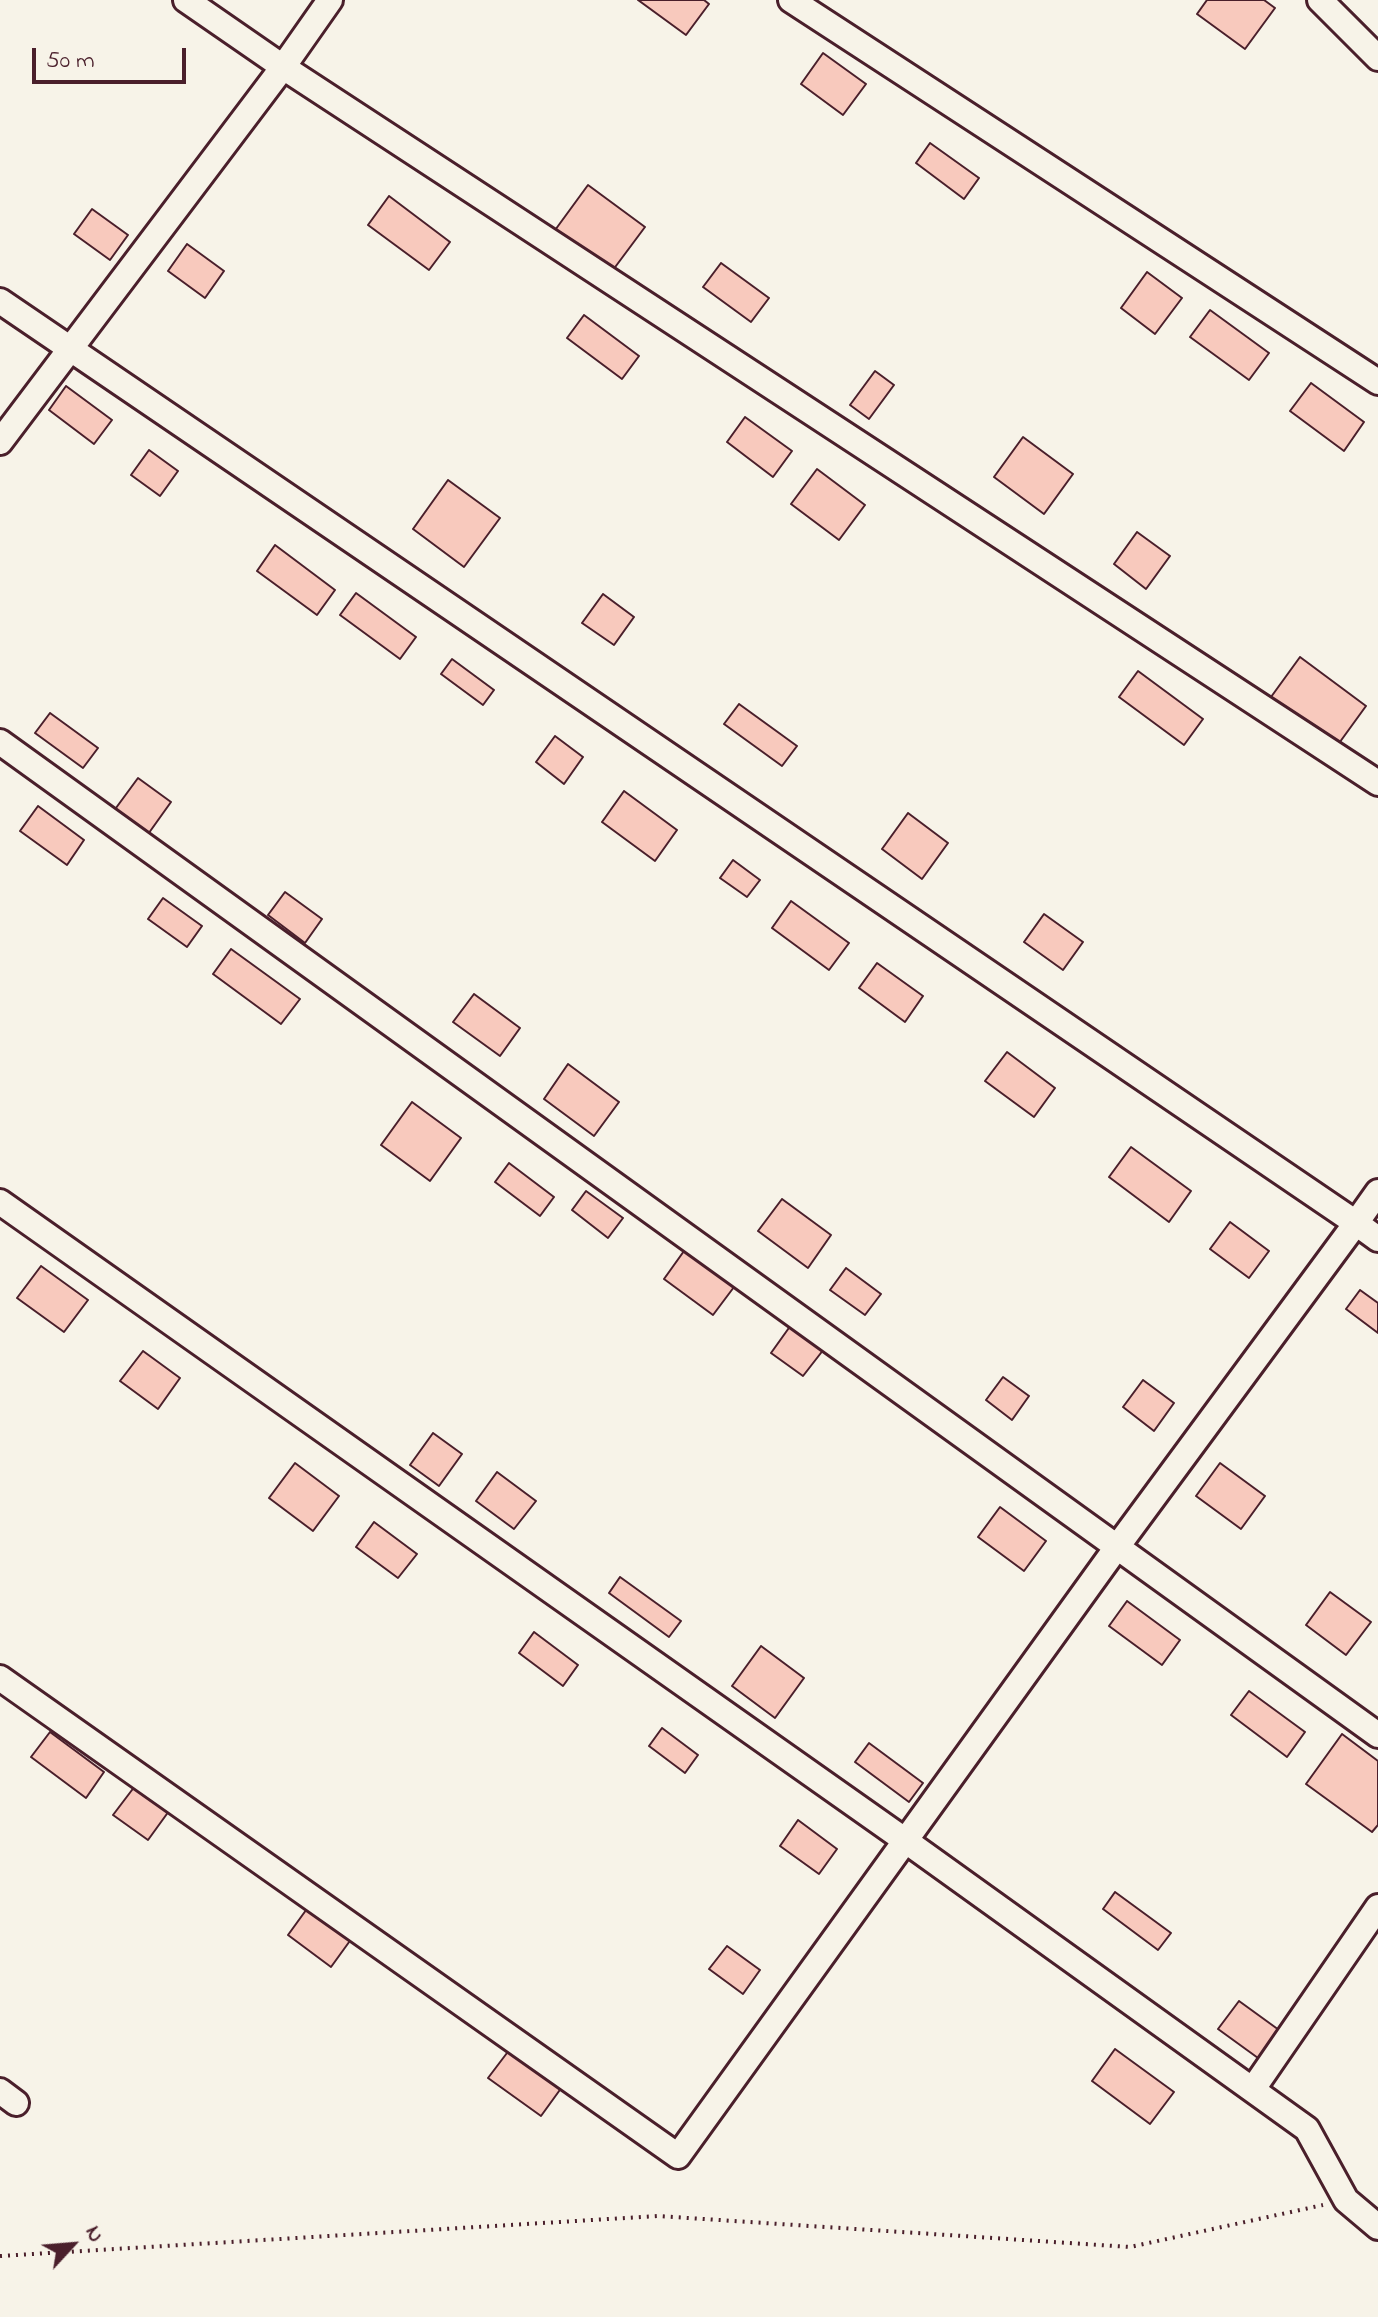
<!DOCTYPE html>
<style>
body{margin:0}
#map{position:relative;width:1378px;height:2317px;overflow:hidden;background:#f7f3e8;font-family:"Indie Flower",sans-serif}
canvas{display:block}
.north{position:absolute;left:32px;top:2205px;width:80px;height:80px;-webkit-text-stroke:6px #f7f3e8;paint-order:stroke;rotate:64deg;font-size:22px;font-weight:700;line-height:32px;text-align:center;color:#4a1f2b}
.north::after{content:'';display:block;margin:auto;width:28px;height:36px;background:#4a1f2b;clip-path:polygon(50% 0,100% 100%,50% 72%,0 100%)}
.scale{position:absolute;left:32px;top:48px;width:154px;height:36px;box-sizing:border-box;border:4px solid #4a1f2b;border-top:0;padding-left:10px;font-size:24px;line-height:28px;white-space:nowrap;color:#4a1f2b;-webkit-text-stroke:6px #f7f3e8;paint-order:stroke}
</style>
<div id="map">
<canvas width="1378" height="2317"></canvas>
<div class="north">N</div>
<div class="scale">50 m</div>
</div>
<script>
const ctx = document.querySelector('canvas').getContext('2d');
ctx.lineJoin = 'round';
function fillPath(path, color) { ctx.fillStyle = color; ctx.fill(path, 'evenodd'); }
const poly = rows => new Path2D(rows.map(r => 'M' + r).join(''));
function strokePath(path, color, width, dash) { ctx.strokeStyle = color; ctx.lineWidth = width; ctx.lineCap = dash ? 'butt' : 'round'; ctx.setLineDash(dash || []); ctx.stroke(path); }
const building = poly([
 [638,0,704,0,709,4,686,35,638,0],
 [1207,0,1264,0,1275,8,1245,49,1197,14,1207,0],
 [823,53,866,84,843,115,801,84,823,53],
 [930,143,979,178,964,199,916,163,930,143],
 [588,185,645,227,607,278,550,237,588,185],
 [389,196,450,242,429,270,368,225,389,196],
 [92,209,128,235,110,260,74,234,92,209],
 [187,244,224,271,205,298,168,271,187,244],
 [721,263,769,298,751,322,703,287,721,263],
 [1147,272,1182,298,1155,334,1121,308,1147,272],
 [1210,310,1269,353,1249,380,1190,337,1210,310],
 [584,315,639,356,622,379,567,338,584,315],
 [875,371,894,385,869,419,850,405,875,371],
 [1311,383,1364,422,1344,451,1290,411,1311,383],
 [66,386,112,420,94,444,49,410,66,386],
 [745,417,792,451,773,477,727,442,745,417],
 [1023,437,1073,474,1044,514,994,477,1023,437],
 [149,450,178,471,160,496,131,475,149,450],
 [817,469,865,505,839,540,791,504,817,469],
 [448,480,500,518,464,567,413,529,448,480],
 [1137,532,1170,556,1146,589,1114,564,1137,532],
 [275,545,335,590,317,615,257,571,275,545],
 [356,593,416,637,400,659,340,615,356,593],
 [603,594,634,617,614,645,582,623,603,594],
 [1300,657,1366,706,1337,746,1271,697,1300,657],
 [452,659,494,690,483,705,441,674,452,659],
 [1138,671,1203,719,1184,745,1119,697,1138,671],
 [739,704,797,746,782,766,724,724,739,704],
 [50,713,98,748,83,768,35,733,50,713],
 [555,736,583,757,564,784,536,762,555,736],
 [138,778,171,802,146,837,113,812,138,778],
 [624,791,677,830,655,861,602,822,624,791],
 [38,806,84,840,67,865,20,831,38,806],
 [908,813,948,843,922,879,882,849,908,813],
 [733,860,760,880,747,897,720,878,733,860],
 [285,892,322,919,305,943,268,915,285,892],
 [163,898,202,926,187,947,148,919,163,898],
 [791,901,849,943,829,970,772,928,791,901],
 [1044,914,1083,942,1063,970,1024,942,1044,914],
 [231,949,300,999,281,1024,213,974,231,949],
 [877,963,923,996,905,1022,859,988,877,963],
 [474,994,520,1028,500,1056,453,1022,474,994],
 [1007,1052,1055,1088,1034,1117,985,1081,1007,1052],
 [568,1064,619,1102,594,1136,544,1099,568,1064],
 [412,1102,461,1138,430,1181,381,1145,412,1102],
 [1131,1147,1191,1191,1169,1222,1109,1177,1131,1147],
 [509,1163,554,1197,540,1216,495,1182,509,1163],
 [586,1191,623,1218,608,1238,572,1210,586,1191],
 [782,1199,831,1235,808,1268,758,1231,782,1199],
 [1230,1222,1269,1251,1249,1278,1210,1249,1230,1222],
 [684,1251,734,1287,713,1315,664,1279,684,1251],
 [41,1266,88,1300,64,1332,17,1298,41,1266],
 [846,1268,881,1294,865,1315,830,1290,846,1268],
 [1360,1290,1378,1303,1378,1333,1346,1309,1360,1290],
 [791,1325,824,1349,803,1376,771,1353,791,1325],
 [143,1351,180,1378,158,1409,120,1381,143,1351],
 [1003,1377,1029,1396,1012,1420,986,1400,1003,1377],
 [1143,1380,1174,1403,1154,1431,1123,1407,1143,1380],
 [433,1433,462,1454,439,1486,410,1465,433,1433],
 [295,1463,339,1496,313,1531,269,1498,295,1463],
 [1220,1463,1265,1496,1241,1529,1196,1496,1220,1463],
 [497,1472,536,1501,514,1529,476,1501,497,1472],
 [1000,1507,1046,1541,1024,1571,978,1537,1000,1507],
 [374,1522,417,1554,398,1578,356,1547,374,1522],
 [620,1577,681,1621,669,1637,609,1593,620,1577],
 [1330,1592,1371,1622,1346,1655,1306,1625,1330,1592],
 [1127,1601,1180,1640,1162,1665,1109,1626,1127,1601],
 [534,1632,578,1665,563,1686,519,1653,534,1632],
 [761,1646,804,1678,775,1718,732,1686,761,1646],
 [1249,1691,1305,1732,1287,1757,1231,1715,1249,1691],
 [662,1728,698,1755,685,1773,649,1746,662,1728],
 [50,1732,104,1772,86,1798,31,1757,50,1732],
 [1342,1734,1378,1761,1378,1825,1372,1832,1306,1784,1342,1734],
 [869,1743,923,1783,909,1802,855,1762,869,1743],
 [135,1786,169,1811,148,1840,113,1815,135,1786],
 [798,1820,837,1849,819,1874,780,1846,798,1820],
 [1115,1892,1171,1933,1158,1950,1103,1909,1115,1892],
 [309,1906,352,1938,331,1967,288,1935,309,1906],
 [727,1946,760,1970,743,1994,709,1969,727,1946],
 [1239,2001,1279,2030,1258,2058,1218,2029,1239,2001],
 [510,2049,562,2087,541,2116,488,2078,510,2049],
 [1115,2049,1174,2092,1150,2124,1092,2081,1115,2049]
]);
const path = poly([
 [0,2256,658,2216,1130,2247,1323,2205]
]);
const minor = poly([
 [186,0,283,67,1378,783],
 [791,0,1378,382],
 [1320,0,1378,58],
 [0,301,1356,1223,1117,1547,678,2156,0,1678],
 [0,442,283,67,330,0],
 [0,742,1378,1735],
 [1378,1192,1356,1223,1378,1239],
 [0,1202,906,1841,1307,2129,1346,2200,1378,2227],
 [1253,2089,1378,1907],
 [0,2091,16,2103]
]);
fillPath(building, '#f8c9bd');
strokePath(building, '#4a1f2b', 2);
strokePath(minor, '#4a1f2b', 30);
strokePath(path, '#4a1f2b', 4, [2, 6]);
strokePath(minor, '#f7f3e8', 24);
</script>
